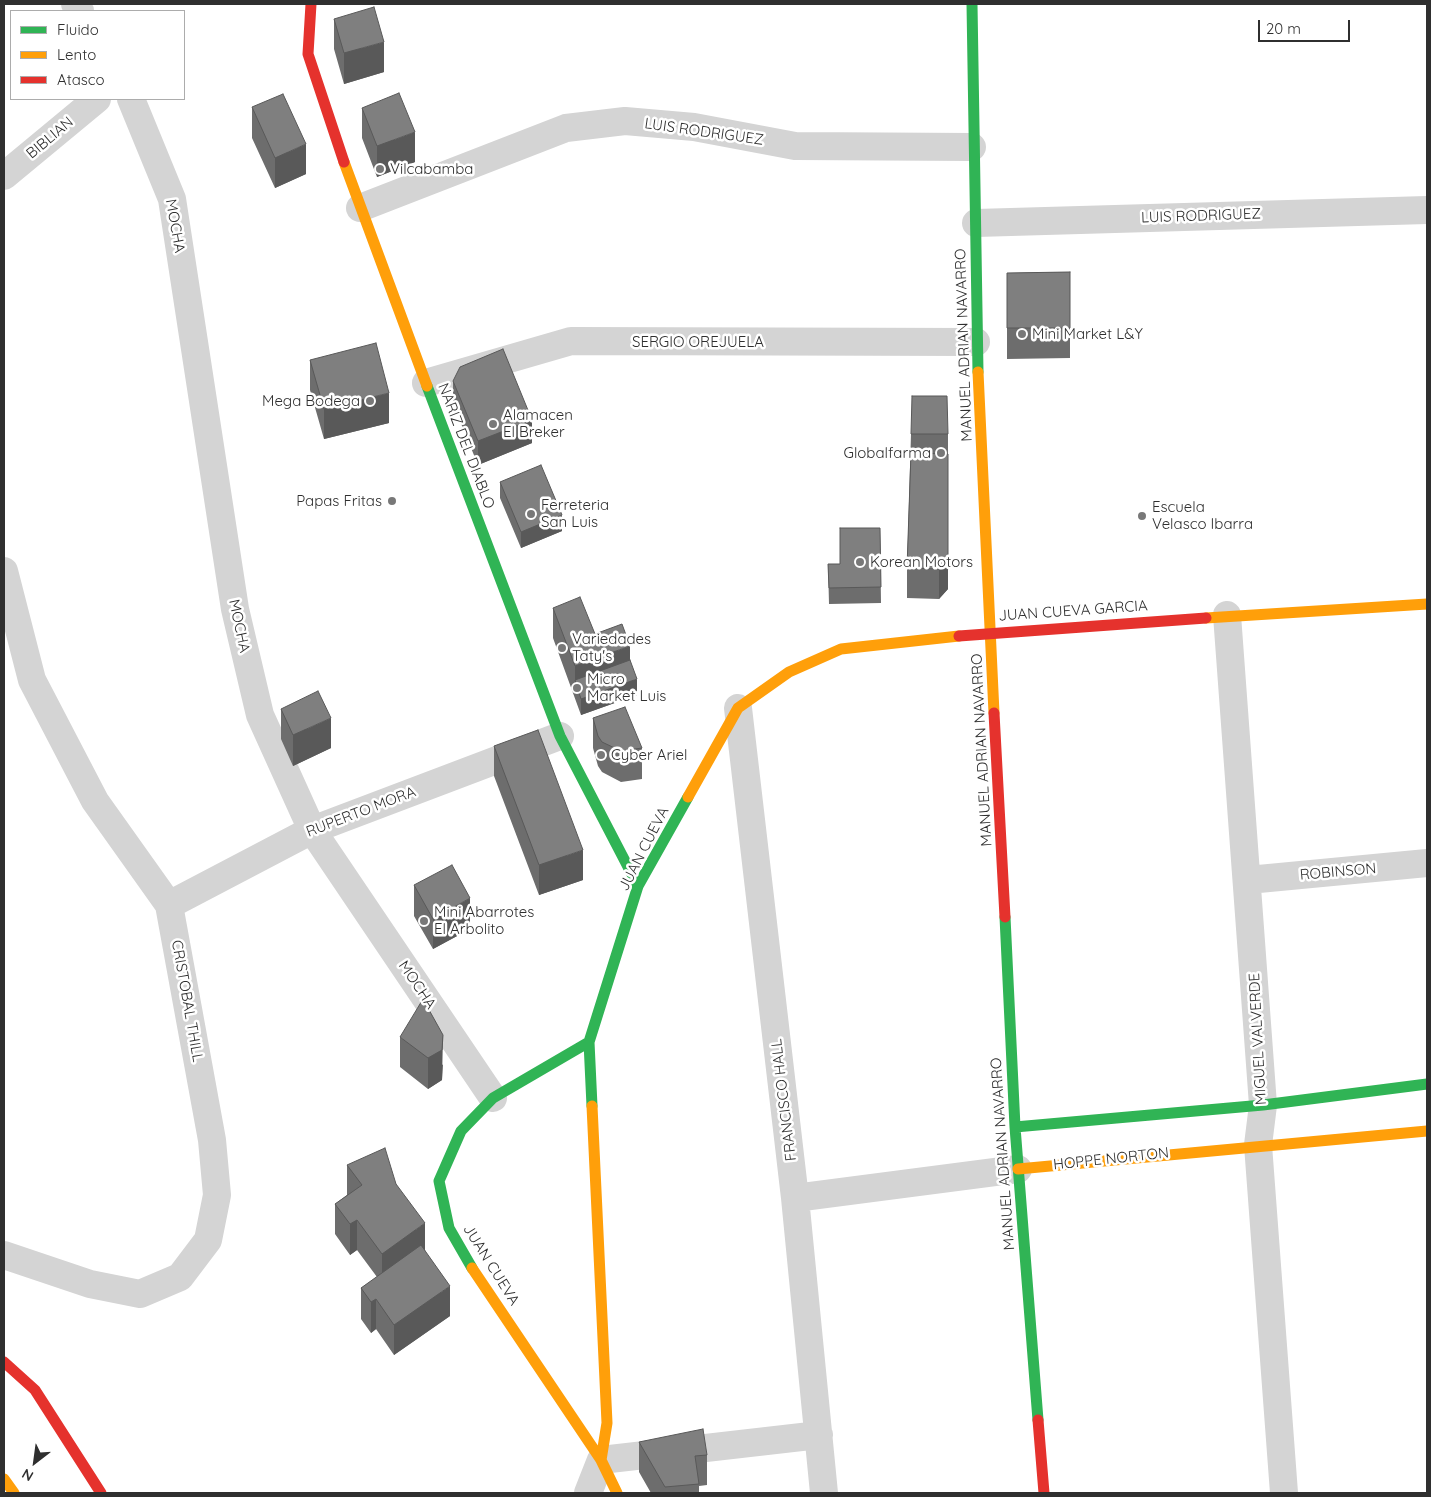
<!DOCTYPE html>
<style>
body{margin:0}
#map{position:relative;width:1431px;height:1497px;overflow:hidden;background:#fff;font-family:Quicksand,sans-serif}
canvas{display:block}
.frame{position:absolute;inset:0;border:5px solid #2f2f2f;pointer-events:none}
.legend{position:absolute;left:10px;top:10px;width:175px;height:90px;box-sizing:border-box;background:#fff;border:1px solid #acacac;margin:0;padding:6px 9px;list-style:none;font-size:15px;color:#2f2f2f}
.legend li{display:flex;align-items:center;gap:10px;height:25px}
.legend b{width:25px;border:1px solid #acacac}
.north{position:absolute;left:10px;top:1437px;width:50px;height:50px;-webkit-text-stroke:4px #fff;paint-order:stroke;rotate:210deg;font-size:14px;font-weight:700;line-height:20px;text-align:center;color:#2f2f2f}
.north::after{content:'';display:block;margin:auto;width:18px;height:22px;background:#2f2f2f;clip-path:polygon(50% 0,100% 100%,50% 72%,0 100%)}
.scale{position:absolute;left:1258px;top:20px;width:92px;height:22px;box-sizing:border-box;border:2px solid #2f2f2f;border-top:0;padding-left:6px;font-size:15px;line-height:18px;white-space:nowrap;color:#2f2f2f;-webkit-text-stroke:4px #fff;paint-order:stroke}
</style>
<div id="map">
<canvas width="1431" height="1497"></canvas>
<div class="frame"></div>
<ul class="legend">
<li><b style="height:6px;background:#30b455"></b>Fluido</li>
<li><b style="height:6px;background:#ff9f0a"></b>Lento</li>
<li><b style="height:6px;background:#e5322d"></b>Atasco</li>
</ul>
<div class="north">N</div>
<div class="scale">20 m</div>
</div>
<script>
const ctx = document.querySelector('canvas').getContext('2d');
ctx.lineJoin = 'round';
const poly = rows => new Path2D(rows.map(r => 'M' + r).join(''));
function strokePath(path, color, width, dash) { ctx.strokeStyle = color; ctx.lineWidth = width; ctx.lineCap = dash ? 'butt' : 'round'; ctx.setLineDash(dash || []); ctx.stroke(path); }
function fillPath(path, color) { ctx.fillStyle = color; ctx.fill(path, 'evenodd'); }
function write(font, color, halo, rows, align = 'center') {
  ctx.font = font + ' Quicksand,sans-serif'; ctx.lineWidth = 5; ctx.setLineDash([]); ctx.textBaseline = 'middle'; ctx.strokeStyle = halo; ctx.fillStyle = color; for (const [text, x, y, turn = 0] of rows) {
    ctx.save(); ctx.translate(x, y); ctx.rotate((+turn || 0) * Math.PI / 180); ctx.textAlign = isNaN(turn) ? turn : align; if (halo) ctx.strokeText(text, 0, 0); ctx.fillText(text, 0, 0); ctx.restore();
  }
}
const street = poly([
 [75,4,80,11],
 [131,99,172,199,235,609,260,715,312,830,493,1098],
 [4,176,97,99],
 [360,208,566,128,625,121,694,127,795,146,972,147],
 [976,223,1427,210],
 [426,383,571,341,976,342],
 [4,571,32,680,95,801,169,905,212,1140,217,1195,208,1240,180,1277,140,1294,90,1284,4,1255],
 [1227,615,1263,1105,1258,1145,1284,1493],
 [738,708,795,1198,824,1493],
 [1248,880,1427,863],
 [169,905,312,830,560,736],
 [795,1198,1018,1169],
 [588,1493,601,1460,819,1435]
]);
const fast = poly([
 [972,4,978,372],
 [427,386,560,736,638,886],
 [1005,917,1015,1127,1038,1420],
 [592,1106,589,1042,638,886,688,797],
 [1015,1127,1263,1105,1427,1084],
 [472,1268,449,1228,439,1181,461,1131,493,1098,589,1042]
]);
const slow = poly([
 [344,162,427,386],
 [978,372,994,713],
 [1206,618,1427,604],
 [688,797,738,708,789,672,841,649,959,636],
 [592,1106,607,1423,601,1460],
 [1018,1169,1427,1131],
 [472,1268,601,1460,617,1493],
 [4,1479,14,1493]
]);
const jam = poly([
 [311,4,308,54,344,162],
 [959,636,1206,618],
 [994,713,1005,917],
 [4,1362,35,1390,101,1493],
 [1038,1420,1044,1493]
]);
const wall = poly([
 [334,19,384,72,344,84,334,49],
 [252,107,306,174,275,188,252,138],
 [362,108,415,162,377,177,362,138],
 [1070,272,1070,358,1007,359,1007,273],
 [310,360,389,423,324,439,310,390],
 [453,381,532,443,478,465,453,404],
 [911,434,948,434,948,589,939,599,907,598,907,568],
 [500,482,562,531,521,548,500,498],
 [880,528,881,603,829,604,828,564,840,564],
 [553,608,595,634,630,660,637,695,581,715,553,638],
 [281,709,331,748,293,766,281,739],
 [593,718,642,748,642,779,621,782,602,772,598,766,593,748],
 [494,746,583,880,539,895,494,776],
 [414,885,470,929,433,949,414,916],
 [400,1037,443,1065,442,1080,428,1089,400,1067],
 [347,1165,396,1184,425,1250,450,1316,394,1355,376,1329,371,1333,361,1319,361,1288,377,1277,357,1250,350,1255,335,1234,335,1204,347,1195],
 [639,1442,707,1455,707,1485,699,1486,699,1493,651,1493,639,1472]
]);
const shadedWall = poly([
 [384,42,384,72,344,84,344,53],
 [415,132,415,162,377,177,377,146],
 [306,144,306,174,275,188,275,158],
 [389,393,389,423,324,439,324,409],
 [532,420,532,443,478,465,478,441],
 [562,515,562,531,521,548,521,532],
 [948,559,948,589,939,599,939,569],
 [630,646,630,676,575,680,575,666],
 [637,679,637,695,581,715,581,699],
 [331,718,331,748,293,766,293,735],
 [583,850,583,880,539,895,539,865],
 [470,898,470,929,433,949,433,919],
 [443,1035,442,1080,428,1089,428,1058],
 [357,1220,357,1250,350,1255,350,1224],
 [425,1223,425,1253,382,1284,382,1254],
 [450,1286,450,1316,394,1355,394,1325],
 [376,1299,376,1329,371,1333,371,1302]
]);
const building = poly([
 [374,7,384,42,344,53,334,19,374,7],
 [399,93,415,132,377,146,362,108,399,93],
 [283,94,306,144,275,158,252,107,283,94],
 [1070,272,1070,328,1007,328,1007,273,1070,272],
 [376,343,389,393,324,409,310,360,376,343],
 [503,349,532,420,478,441,453,381,460,367,503,349],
 [912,396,947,396,948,434,911,434,912,396],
 [911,453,948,454,948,559,939,569,907,568,911,453],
 [541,465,562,515,521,532,500,482,541,465],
 [840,528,880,528,881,587,829,588,828,564,840,564,840,528],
 [580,597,595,634,622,624,630,646,575,666,553,608,580,597],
 [630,660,637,679,581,699,575,680,630,660],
 [318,691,331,718,293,735,281,709,318,691],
 [625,707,642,748,621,751,602,742,598,736,593,718,625,707],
 [538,730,583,850,539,865,494,746,538,730],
 [452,865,470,898,433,919,414,885,452,865],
 [423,999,443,1035,442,1050,428,1058,400,1037,423,999],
 [385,1148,396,1184,425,1223,382,1254,357,1220,350,1224,335,1204,362,1185,347,1165,385,1148],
 [421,1245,450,1286,394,1325,376,1299,371,1302,361,1288,421,1245],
 [703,1429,707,1455,695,1456,699,1484,665,1487,639,1442,703,1429]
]);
const markers = [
 [380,169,5,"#787878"],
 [1022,334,5,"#787878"],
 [370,401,5,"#787878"],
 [493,424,5,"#787878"],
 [941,453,5,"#787878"],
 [392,501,5,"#787878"],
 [531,514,5,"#787878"],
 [1142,516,5,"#787878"],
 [860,562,5,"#787878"],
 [562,648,5,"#787878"],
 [577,688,5,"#787878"],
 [601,755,5,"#787878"],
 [424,921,5,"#787878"]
];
const streetNames = [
 ["LUIS RODRIGUEZ",704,132,8],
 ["BIBLIAN",50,138,-40],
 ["LUIS RODRIGUEZ",1201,216,-2],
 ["MOCHA",175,226,80],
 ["SERGIO OREJUELA",698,342],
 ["MANUEL ADRIAN NAVARRO",964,345,-92],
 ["NARIZ DEL DIABLO",466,446,69],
 ["JUAN CUEVA GARCIA",1073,611,-4],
 ["MOCHA",239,626,78],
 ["MANUEL ADRIAN NAVARRO",982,750,-93],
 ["RUPERTO MORA",361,812,-21],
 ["JUAN CUEVA",644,849,-63],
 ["ROBINSON",1338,872,-5],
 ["MOCHA",417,985,56],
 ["CRISTOBAL THILL",187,1001,80],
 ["MIGUEL VALVERDE",1258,1039,-93],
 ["FRANCISCO HALL",784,1100,-97],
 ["MANUEL ADRIAN NAVARRO",1003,1154,-94],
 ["HOPPE NORTON",1111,1159,-6],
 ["JUAN CUEVA",491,1265,58]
];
const poiNames = [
 ["Vilcabamba",390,169],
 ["Mini Market L&Y",1032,334],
 ["Mega Bodega",360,401,"right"],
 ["Alamacen",503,415],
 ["El Breker",503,432],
 ["Globalfarma",931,453,"right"],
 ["Papas Fritas",382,501,"right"],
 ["Ferreteria",541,505],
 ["San Luis",541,522],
 ["Escuela",1152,507],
 ["Velasco Ibarra",1152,524],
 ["Korean Motors",870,562],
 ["Variedades",572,639],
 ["Taty's",572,656],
 ["Micro",587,679],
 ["Market Luis",587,696],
 ["Cyber Ariel",611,755],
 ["Mini Abarrotes",434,912],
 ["El Arbolito",434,929]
];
strokePath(street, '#d4d4d4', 28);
strokePath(fast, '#30b455', 11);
strokePath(slow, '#ff9f0a', 11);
strokePath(jam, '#e5322d', 11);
fillPath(wall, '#6d6d6d');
fillPath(shadedWall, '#595959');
fillPath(building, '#7f7f7f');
strokePath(building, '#595959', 1);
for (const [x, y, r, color] of markers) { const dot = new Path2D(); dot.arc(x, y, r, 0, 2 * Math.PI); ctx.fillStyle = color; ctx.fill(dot); strokePath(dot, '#fff', 2); }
write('15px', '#2f2f2f', '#fff', streetNames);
write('15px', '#2f2f2f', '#fff', poiNames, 'left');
</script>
